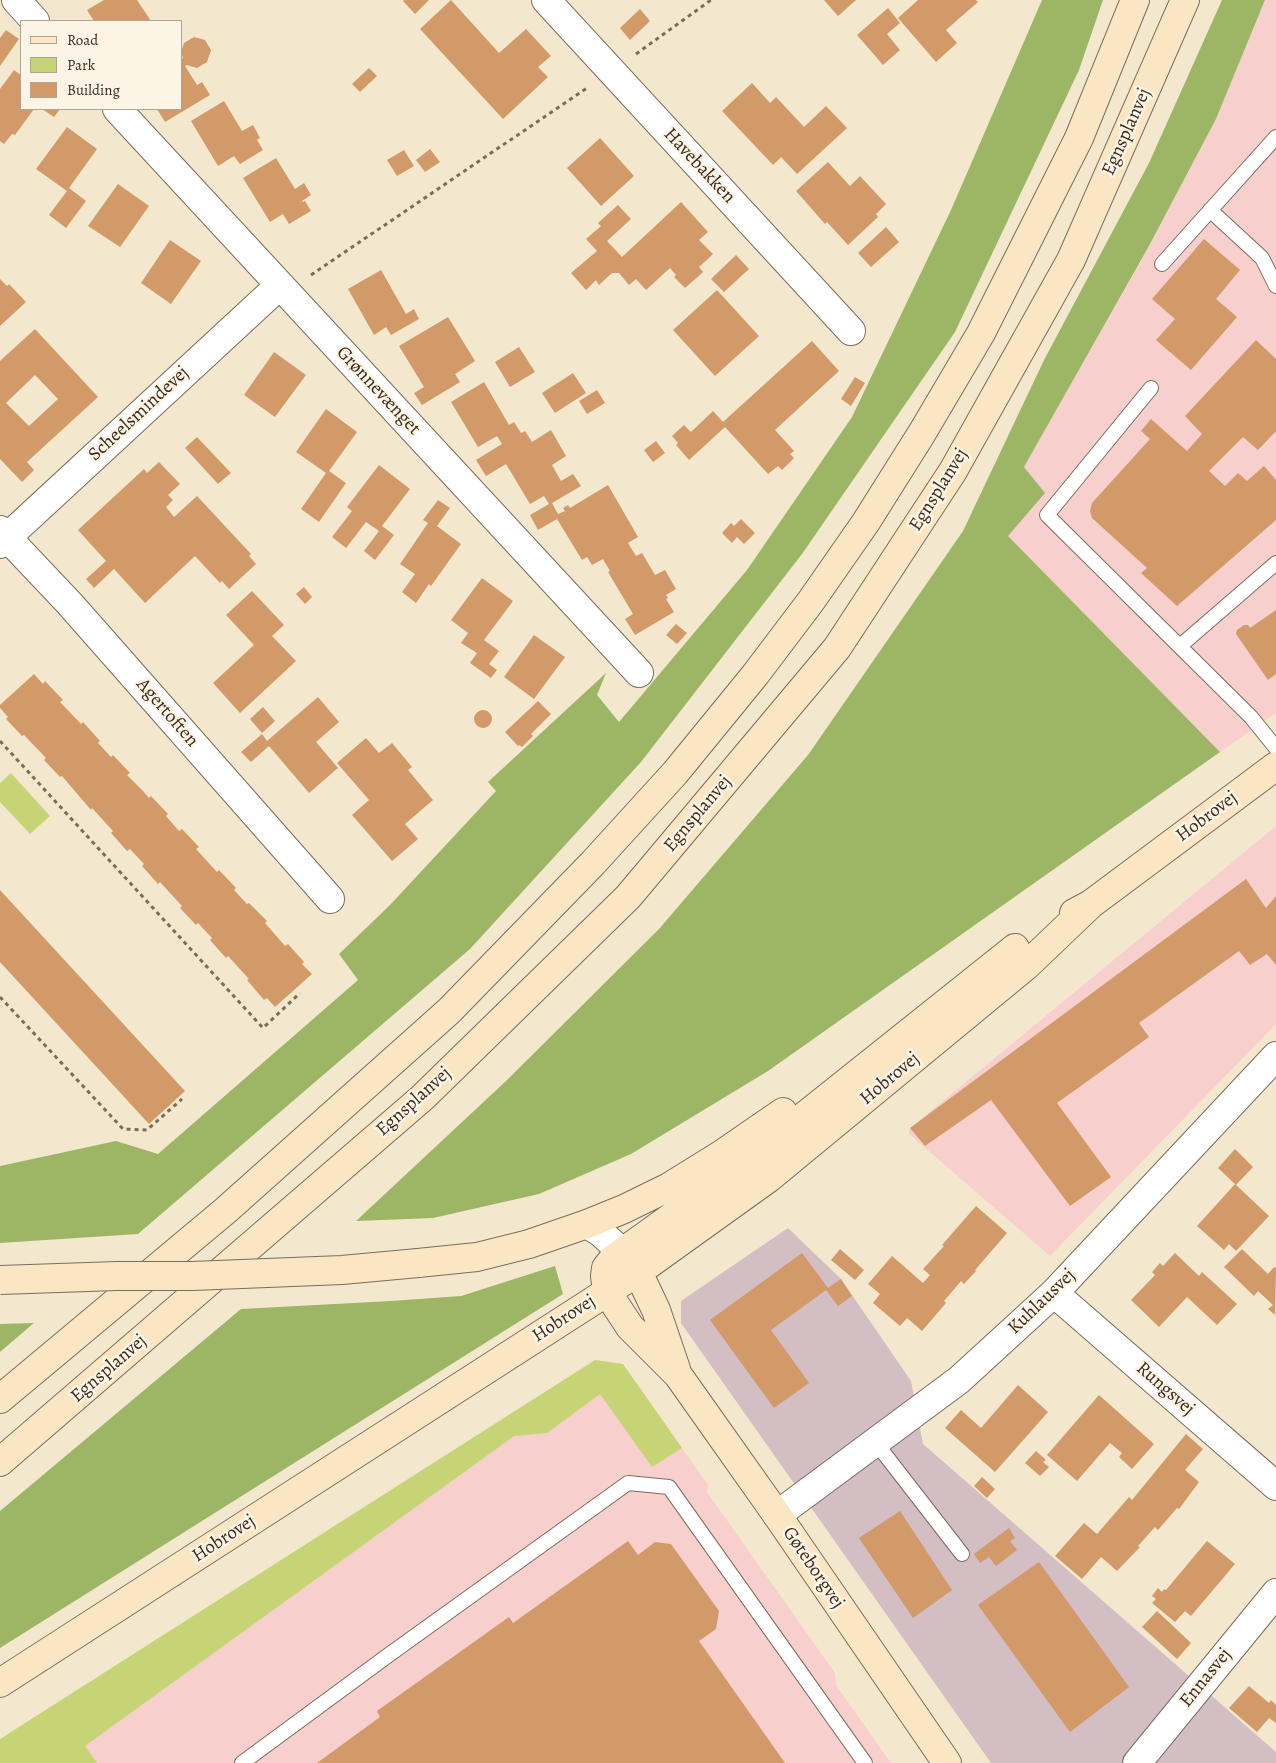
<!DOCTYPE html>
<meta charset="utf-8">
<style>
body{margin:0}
#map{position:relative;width:1276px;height:1763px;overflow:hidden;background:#f3e8ce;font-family:Alegreya,serif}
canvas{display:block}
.legend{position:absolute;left:20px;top:20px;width:162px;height:90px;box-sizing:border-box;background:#fcf5e5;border:1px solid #afa495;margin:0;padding:6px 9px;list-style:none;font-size:15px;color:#3b2a1e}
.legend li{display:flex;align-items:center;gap:10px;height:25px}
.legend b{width:25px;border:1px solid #afa495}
</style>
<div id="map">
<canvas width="1276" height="1763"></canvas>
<ul class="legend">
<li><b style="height:6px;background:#fbe6c4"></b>Road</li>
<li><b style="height:14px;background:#c7d475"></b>Park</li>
<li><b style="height:14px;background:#d29969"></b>Building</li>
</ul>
</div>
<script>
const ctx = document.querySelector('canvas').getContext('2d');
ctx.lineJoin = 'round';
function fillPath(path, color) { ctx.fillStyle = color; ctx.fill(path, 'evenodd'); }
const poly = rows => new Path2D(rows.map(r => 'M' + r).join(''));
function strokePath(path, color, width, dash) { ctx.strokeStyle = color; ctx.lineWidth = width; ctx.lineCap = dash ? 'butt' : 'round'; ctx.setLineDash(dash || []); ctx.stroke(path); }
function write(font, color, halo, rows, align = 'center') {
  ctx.font = font + ' Alegreya,serif'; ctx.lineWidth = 5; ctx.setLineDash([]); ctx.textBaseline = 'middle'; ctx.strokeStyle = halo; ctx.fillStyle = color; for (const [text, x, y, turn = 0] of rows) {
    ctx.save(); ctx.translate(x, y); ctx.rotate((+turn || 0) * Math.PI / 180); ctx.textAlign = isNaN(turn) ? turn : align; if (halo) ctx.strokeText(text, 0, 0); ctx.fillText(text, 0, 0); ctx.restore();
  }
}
const built = poly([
 [1265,0,1276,0,1276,713,1220,752,1007,536,1044,493,1024,467,1149,247,1216,119],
 [1276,826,1276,1024,1050,1256,909,1134,910,1128],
 [595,1360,623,1364,708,1485,707,1492,835,1673,836,1685,891,1763,55,1763]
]);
const industrial = poly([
 [788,1228,841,1279,911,1381,923,1444,1276,1752,1276,1763,991,1763,681,1323,681,1301]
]);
const green = poly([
 [11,773,50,816,30,834,0,802,0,783],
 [595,1360,623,1364,682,1448,652,1467,600,1394,547,1433,514,1436,85,1746,97,1763,0,1763,0,1739]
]);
const forest = poly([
 [1042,0,1103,0,1079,70,955,332,802,554,641,762,470,949,138,1234,0,1243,0,1166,116,1141,158,1154,358,980,339,954,390,905,496,791,488,782,606,673,597,695,619,722,747,570,852,417,951,210],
 [1222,0,1265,0,1216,119,1149,246,1024,467,1045,493,1008,536,1220,752,768,1071,631,1154,539,1194,433,1218,356,1221,506,1081,659,929,808,755,963,531,1044,360,1149,163],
 [555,1266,563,1294,0,1648,0,1511,241,1309,391,1301,461,1296],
 [34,1323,0,1352,0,1324]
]);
const building = poly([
 [104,0,137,0,151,21,94,21,87,10],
 [404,0,429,0,415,14,403,1],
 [451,0,499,53,526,29,551,56,538,67,548,77,503,119,420,29],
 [824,0,856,0,838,16],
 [918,0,976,0,978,2,946,30,957,43,936,62,898,18],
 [888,8,900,23,887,34,900,50,883,65,857,35],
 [640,9,650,21,630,40,620,28],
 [6,30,19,39,0,66,0,38],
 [194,37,205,40,211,50,207,62,197,68,187,65,185,66,197,85,202,82,210,95,165,122,157,109,181,109,181,59,183,58,181,52,184,43],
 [369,68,377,76,360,92,352,84],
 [14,70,21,75,21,109,34,109,15,135,12,134,4,144,0,141,0,89],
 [752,83,770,103,776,97,804,127,826,106,847,128,797,174,781,157,773,165,722,111],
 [224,101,242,131,253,125,260,138,257,140,263,150,240,164,234,156,218,166,191,121],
 [42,109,60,109,54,117],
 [67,127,97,149,69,188,86,201,66,228,49,215,67,191,36,169],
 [600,138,634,176,601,206,567,168],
 [430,149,440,162,425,172,416,160],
 [404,150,414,166,397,176,387,160],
 [276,158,295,189,304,183,311,195,302,201,303,202,305,201,311,211,289,224,283,214,270,222,243,178],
 [828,162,850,186,860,176,886,204,876,214,878,217,848,245,827,222,825,224,796,191],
 [118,184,149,206,120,247,88,226],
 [681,202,708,232,699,240,713,254,699,267,703,272,685,288,674,277,676,275,670,268,646,290,636,279,629,285,619,273,612,273,599,285,596,280,586,290,571,273,597,251,586,239,601,226,598,223,618,205,631,219,607,241,622,257],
 [886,227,899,242,871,267,858,253],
 [1204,239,1240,270,1216,299,1237,317,1191,370,1156,340,1175,319,1152,299],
 [170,240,201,261,171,304,141,283],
 [736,255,749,269,724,292,711,279],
 [381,270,406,314,414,309,419,319,391,335,386,327,374,335,348,289],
 [0,279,7,286,9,284,26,302,0,326],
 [717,290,759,336,715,376,673,330],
 [448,317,475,361,455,374,460,382,422,405,414,393,424,387,399,346],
 [35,329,98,397,27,462,34,470,22,482,0,459,0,361],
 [35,375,58,399,29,426,6,403],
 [1256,340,1276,359,1276,433,1275,432,1258,450,1243,437,1209,471,1225,486,1238,473,1247,481,1264,466,1276,480,1276,520,1177,606,1141,573,1147,568,1092,518,1090,511,1092,503,1150,439,1141,431,1151,419,1187,451,1202,434,1185,416],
 [812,341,839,371,775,430,794,451,790,454,794,458,782,470,778,466,768,474,725,427,689,460,676,445,678,443,672,436,684,425,691,432,713,411,723,422],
 [519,347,535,372,510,387,495,362],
 [274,352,306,375,275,417,244,395],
 [573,373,586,393,555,413,542,393],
 [855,377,865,383,851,406,841,399],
 [484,382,509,425,514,422,521,433,525,431,532,442,551,430,566,456,552,465,561,481,573,474,581,486,552,503,558,514,565,511,563,508,568,505,570,508,608,485,638,537,628,543,636,556,642,553,655,575,665,570,676,589,666,595,668,598,666,599,674,612,635,635,625,619,633,614,608,572,610,571,603,559,592,565,587,557,582,560,557,519,538,530,530,515,549,504,544,496,530,504,506,464,486,476,476,460,502,444,497,436,478,447,451,402],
 [597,390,605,403,587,414,579,401],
 [326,409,357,432,329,471,346,483,319,522,301,509,326,473,296,452],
 [197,437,231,473,218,484,185,448],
 [656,441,665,453,653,462,644,450],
 [159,462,180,484,168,495,173,500,166,507,174,517,197,496,251,554,249,556,256,564,229,589,222,581,220,583,195,556,145,603,114,569,94,588,86,579,106,561,78,530,144,469,147,473],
 [379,465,410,489,382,526,394,535,375,560,364,551,379,531,366,522,346,548,332,537,352,511,347,507],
 [438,500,450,508,437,526,461,544,431,586,429,584,416,603,402,592,415,574,400,564,428,523,423,520],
 [741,519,755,533,744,544,737,537,732,543,722,533,731,523,734,526],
 [482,578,513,601,484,640,499,651,489,664,497,670,491,678,470,663,477,653,461,643,468,633,451,620],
 [304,587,312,597,305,604,296,594],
 [252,591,284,625,272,636,296,661,240,713,213,683,254,645,226,615],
 [1276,610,1276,674,1268,680,1236,634,1237,630,1244,625,1248,625,1250,628],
 [676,624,687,633,677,644,666,635],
 [534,635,565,657,534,699,504,677],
 [34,674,43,684,45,681,63,700,60,702,81,724,83,722,100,741,98,743,111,757,113,755,130,773,127,775,143,791,149,798,151,796,168,814,166,816,179,831,182,829,199,847,196,849,217,872,219,870,236,888,234,890,247,904,249,903,267,921,265,923,285,946,288,944,304,962,302,964,312,974,275,1007,267,998,264,1000,247,980,249,979,228,956,226,958,210,940,212,938,198,923,196,925,180,908,182,906,160,882,158,884,142,866,144,864,130,849,127,851,111,833,113,831,92,808,91,810,62,776,60,777,44,760,46,758,24,735,22,736,6,719,8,717,0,708,0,705],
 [318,697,339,722,316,742,338,768,309,793,269,746,251,762,241,752,262,734,267,741],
 [538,701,551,714,531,734,533,736,522,747,519,745,518,746,505,732],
 [263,707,275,721,262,733,250,719],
 '474 719a9 9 0 1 1 18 0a9 9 0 1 1-18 0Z',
 [366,738,379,753,392,743,412,767,408,770,433,800,405,824,418,839,392,861,352,815,369,800,337,763],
 [1246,879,1266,908,1276,896,1276,965,1267,954,1250,965,1239,951,1139,1023,1149,1037,1057,1103,1111,1177,1070,1206,991,1100,925,1146,910,1128],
 [0,890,185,1091,149,1124,0,962],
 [1235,1149,1253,1167,1236,1185,1218,1168],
 [1235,1184,1269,1216,1236,1251,1229,1244,1224,1250,1197,1226],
 [976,1206,1007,1233,975,1270,976,1271,964,1284,961,1281,944,1301,946,1303,922,1331,907,1318,900,1326,873,1303,880,1294,868,1284,892,1256,923,1283,930,1275,923,1269,944,1246,942,1245],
 [840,1249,864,1270,855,1280,831,1260],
 [1242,1249,1268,1274,1274,1267,1276,1268,1275,1315,1268,1309,1273,1305,1258,1291,1254,1296,1224,1267],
 [802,1253,828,1288,841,1279,852,1296,838,1306,826,1290,771,1330,809,1383,774,1408,710,1320],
 [1175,1253,1199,1276,1202,1272,1237,1304,1217,1325,1187,1297,1159,1327,1131,1300,1155,1275,1152,1272,1160,1263,1163,1266],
 [1018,1385,1048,1412,995,1472,945,1428,961,1410,981,1428],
 [1099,1395,1154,1444,1132,1469,1119,1457,1122,1453,1110,1443,1077,1481,1047,1455],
 [1186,1434,1203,1449,1185,1470,1199,1482,1179,1509,1177,1508,1158,1530,1155,1527,1138,1546,1140,1547,1117,1571,1101,1557,1082,1579,1055,1556,1084,1523,1097,1534,1129,1497,1132,1500],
 [1036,1451,1046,1460,1043,1462,1049,1467,1040,1476,1025,1463],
 [982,1477,995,1489,987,1498,974,1486],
 [900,1511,952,1590,913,1618,859,1538],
 [1009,1528,1015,1538,1010,1541,1017,1550,996,1566,989,1557,980,1563,974,1554],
 [628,1541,638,1555,655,1542,671,1544,719,1611,716,1629,699,1641,785,1763,317,1763,380,1717,377,1711,509,1617,513,1623],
 [1207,1541,1235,1564,1191,1616,1185,1611,1175,1622,1152,1603,1156,1599,1152,1596,1158,1588,1162,1592,1164,1589,1166,1590],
 [1039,1562,1129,1687,1070,1732,978,1605],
 [1157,1611,1191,1643,1177,1659,1142,1627],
 [1249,1686,1269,1703,1271,1700,1276,1705,1276,1723,1269,1718,1257,1732,1229,1708]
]);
const path = poly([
 [636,54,711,0],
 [311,275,587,88],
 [0,741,263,1028,300,993],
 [0,997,123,1129,147,1130,182,1099]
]);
const lane = poly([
 [1210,210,1262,258,1276,286],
 [1162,264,1276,137],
 [1151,388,1047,515,1251,717,1276,748],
 [1180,646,1276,563],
 [876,1443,962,1554],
 [242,1763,390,1654,628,1483,669,1487,865,1763]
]);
const street = poly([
 [16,0,35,21],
 [546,0,851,331],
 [117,109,639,673],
 [0,530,70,604,330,899],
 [0,544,280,285],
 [587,1224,600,1232,622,1252,637,1271],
 [1054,1293,1276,1486],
 [777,1515,959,1380,1054,1293,1276,1056],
 [1137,1763,1276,1593]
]);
const secondary = poly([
 [1074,913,1091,904,1276,766],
 [418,1263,477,1257,529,1244,587,1224,624,1209,669,1187,719,1156,783,1112],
 [638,1272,656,1310,676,1369],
 [0,1399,225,1211,449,1011,593,863,675,773,755,675,811,601,866,522,922,433,981,333,1079,138,1135,0],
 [0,1462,422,1098,628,897,837,648,953,471,1071,260,1185,0],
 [0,1683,638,1272,769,1178,1026,966,1091,904],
 [947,1763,777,1515,678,1375,630,1327,607,1292,605,1276,606,1268,613,1259,733,1173,1015,948]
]);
const secondaryBridge = poly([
 [0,1280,117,1276,192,1276,342,1270,418,1263]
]);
const streetNames = [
 ["Egnsplanvej",1127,132,-66],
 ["Havebakken",699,166,47],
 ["Grønnevænget",378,391,47],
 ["Scheelsmindevej",139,414,-43],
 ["Egnsplanvej",939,490,-58],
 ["Agertoften",167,713,49],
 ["Egnsplanvej",698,814,-50],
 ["Hobrovej",1207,817,-37],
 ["Hobrovej",890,1079,-40],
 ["Egnsplanvej",414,1102,-42],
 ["Kuhlausvej",1042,1302,-44],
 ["Hobrovej",564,1319,-33],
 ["Egnsplanvej",109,1369,-41],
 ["Rungsvej",1165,1389,41],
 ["Hobrovej",224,1539,-33],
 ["Gøteborgvej",813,1568,56],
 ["Ennasvej",1206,1678,-51]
];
fillPath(built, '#f7d0cd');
fillPath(industrial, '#d2bec3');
fillPath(green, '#c7d475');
fillPath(forest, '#9db666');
fillPath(building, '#d29969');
strokePath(lane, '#7b6c5c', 16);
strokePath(street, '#7b6c5c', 30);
strokePath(secondary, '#7b6c5c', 30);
strokePath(path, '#7b6c5c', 3, [4, 4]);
strokePath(lane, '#fff', 14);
strokePath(street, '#fff', 28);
strokePath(secondary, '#fbe6c4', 28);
strokePath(secondaryBridge, '#7b6c5c', 30, []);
strokePath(secondaryBridge, '#fbe6c4', 28);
write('19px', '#3b2a1e', '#fcf5e5', streetNames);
</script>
